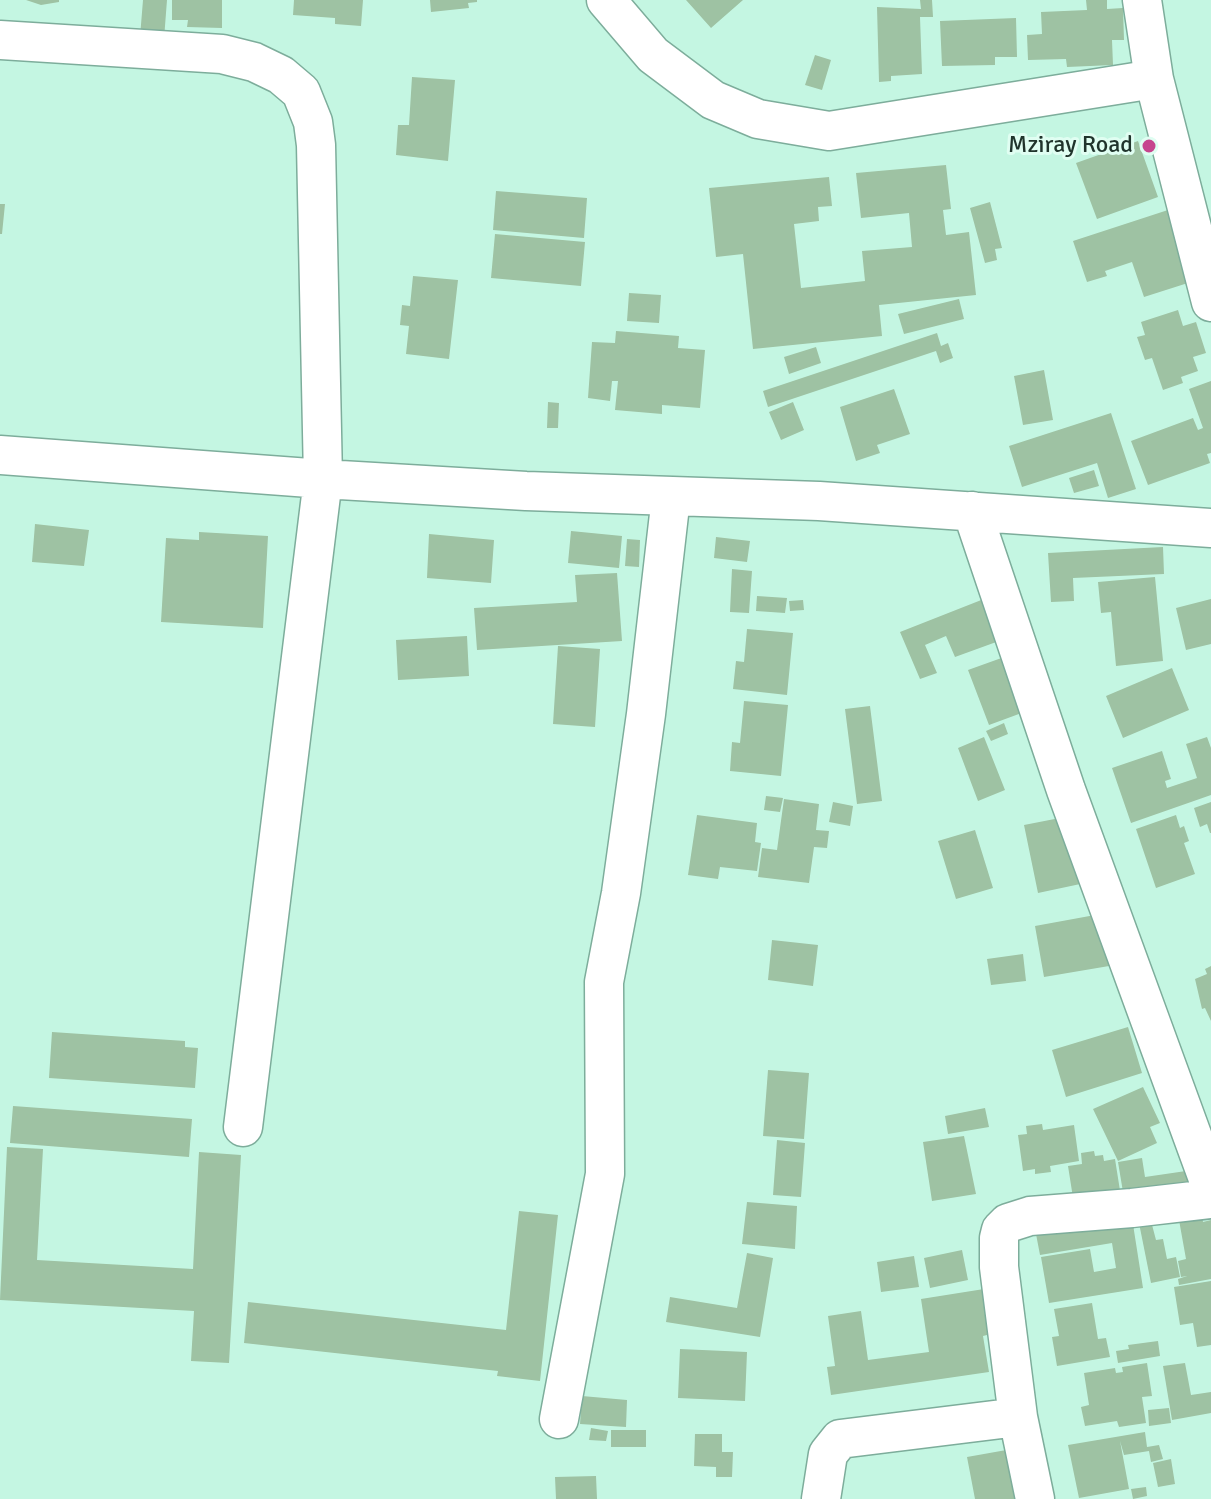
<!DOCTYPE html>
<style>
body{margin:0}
canvas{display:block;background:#c4f6e2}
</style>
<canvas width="1211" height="1499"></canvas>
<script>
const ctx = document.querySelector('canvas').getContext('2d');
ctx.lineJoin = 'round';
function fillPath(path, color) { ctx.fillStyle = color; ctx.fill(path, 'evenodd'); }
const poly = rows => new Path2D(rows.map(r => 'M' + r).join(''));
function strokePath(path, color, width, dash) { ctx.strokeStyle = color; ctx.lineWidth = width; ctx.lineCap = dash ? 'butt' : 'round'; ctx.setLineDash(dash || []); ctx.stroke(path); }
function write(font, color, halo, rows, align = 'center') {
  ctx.font = font + ' Signika,sans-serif'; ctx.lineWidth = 6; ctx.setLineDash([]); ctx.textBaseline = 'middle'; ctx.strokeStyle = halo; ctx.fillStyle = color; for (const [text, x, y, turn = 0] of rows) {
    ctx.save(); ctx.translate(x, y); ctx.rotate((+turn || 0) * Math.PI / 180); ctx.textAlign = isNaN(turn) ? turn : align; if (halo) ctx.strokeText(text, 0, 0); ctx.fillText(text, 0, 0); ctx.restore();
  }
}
const building = poly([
 [26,0,59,0,59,2,41,5],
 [143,0,167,0,164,39,140,37],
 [172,0,222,0,222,28,187,27,188,20,172,20],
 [294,0,363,0,361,26,335,24,335,18,293,15],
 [430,0,477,0,477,2,468,3,469,8,431,12],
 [686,0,743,0,711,28],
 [920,0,932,0,933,17,920,17,922,74,891,76,891,81,879,82,877,7,921,9],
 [1086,0,1107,0,1107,9,1123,8,1124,40,1112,40,1113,65,1067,67,1066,59,1028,60,1027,35,1042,34,1041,12,1087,10],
 [1016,18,1017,57,995,57,995,65,942,66,940,21],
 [815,55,831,60,822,90,805,85],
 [412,77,455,80,448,161,396,155,398,125,409,125],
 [1138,141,1158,197,1097,219,1076,163],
 [946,165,951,209,943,210,946,235,969,232,976,295,879,305,882,336,753,349,743,254,716,257,709,188,829,177,832,206,818,207,819,221,794,224,801,288,865,281,862,251,912,247,909,213,861,218,856,173],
 [496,191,587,198,584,238,493,230],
 [990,202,1002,248,995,249,997,260,985,263,970,208],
 [0,204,5,204,2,234,0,234],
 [1168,210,1191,282,1144,297,1132,262,1105,271,1107,276,1087,282,1073,241],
 [495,234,585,242,581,286,491,278],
 [413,276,458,280,449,359,406,354,409,326,400,325,402,305,410,306],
 [629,293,661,295,659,323,627,321],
 [959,299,964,319,904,334,898,314],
 [1178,310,1183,326,1196,322,1206,353,1193,357,1198,371,1181,377,1183,383,1163,390,1152,358,1145,360,1137,337,1145,335,1141,322],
 [616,331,679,336,678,348,705,350,700,408,662,405,662,414,615,410,618,381,612,381,610,401,588,398,592,342,615,343],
 [937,333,941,346,948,343,953,358,940,363,936,351,768,407,763,391],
 [816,347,821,363,789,374,784,357],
 [1044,370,1053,420,1023,425,1014,376],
 [1211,381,1211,453,1207,454,1210,463,1148,485,1131,441,1193,418,1198,430,1203,428,1189,389],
 [894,389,910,434,877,445,880,453,856,461,840,407],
 [548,402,559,403,558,428,547,428],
 [793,402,804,430,781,440,769,412],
 [1111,413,1136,489,1108,498,1097,463,1022,487,1009,446],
 [1094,470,1099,486,1074,493,1069,478],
 [35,524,89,530,84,566,32,562],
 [571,531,622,536,619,568,568,563],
 [199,532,268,536,263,628,161,622,166,538,199,540],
 [429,534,494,540,491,583,427,578],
 [716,537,750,541,747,562,714,558],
 [627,539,640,540,639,567,625,566],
 [1163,547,1164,574,1073,578,1074,601,1051,602,1048,553],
 [732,569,752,571,749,613,730,612],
 [617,573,622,641,477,650,474,608,577,602,575,575],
 [1155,577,1163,661,1116,666,1111,612,1101,613,1098,582],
 [994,595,1010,637,955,657,946,636,925,645,937,673,920,679,900,632],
 [757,596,787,598,785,613,756,611],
 [1211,599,1211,644,1186,650,1176,608],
 [803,600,804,610,790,611,789,601],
 [747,629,793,633,787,695,733,689,736,661,744,662],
 [467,636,469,676,398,680,396,640],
 [558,646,600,649,595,727,553,724],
 [1007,656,1027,711,989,725,968,670],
 [1172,668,1189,710,1123,738,1106,696],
 [744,701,788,705,781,776,730,771,732,742,740,743],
 [870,706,882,801,857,804,845,709],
 [1004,723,1008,734,991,741,986,731],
 [984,737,1005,790,978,801,958,748],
 [1207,737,1211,748,1211,795,1131,823,1112,768,1162,751,1171,779,1165,781,1167,788,1197,778,1186,744],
 [766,796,783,798,780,812,764,810],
 [784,799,819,804,816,830,829,831,827,848,814,847,809,883,758,877,762,848,777,850],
 [833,802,853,806,850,826,829,822],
 [1211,802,1211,833,1210,833,1207,824,1200,827,1194,808],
 [697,815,757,823,755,842,761,843,757,871,720,867,718,879,688,875],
 [1176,815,1180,828,1184,826,1189,841,1184,843,1195,874,1156,888,1136,829],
 [1070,816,1085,883,1038,893,1024,825],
 [975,830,993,888,956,899,938,841],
 [1106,913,1115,965,1044,977,1035,926],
 [772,940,818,945,813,986,768,980],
 [1023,954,1026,981,991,985,987,959],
 [1211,966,1211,1021,1205,1008,1202,1009,1195,979,1207,974,1205,969],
 [1128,1027,1142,1073,1066,1097,1052,1050],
 [52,1032,185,1041,185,1047,198,1048,195,1088,49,1078],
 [768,1070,809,1073,804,1139,763,1136],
 [1143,1087,1160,1123,1150,1127,1157,1143,1118,1161,1093,1109],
 [13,1106,192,1119,189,1157,10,1143],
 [985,1108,989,1127,948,1134,945,1116],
 [1042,1124,1043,1130,1074,1125,1079,1161,1050,1166,1051,1172,1035,1174,1035,1169,1023,1171,1018,1135,1027,1134,1026,1126],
 [964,1136,976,1194,932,1201,923,1142],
 [777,1140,805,1143,801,1197,773,1195],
 [7,1147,43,1149,37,1260,193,1269,199,1152,241,1155,229,1363,191,1361,194,1311,0,1300],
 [1094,1151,1095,1156,1103,1155,1104,1161,1115,1159,1121,1197,1074,1204,1068,1166,1082,1164,1081,1153],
 [1142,1158,1145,1177,1186,1171,1189,1194,1125,1204,1118,1162],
 [747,1202,797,1206,795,1249,742,1244],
 [519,1211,558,1215,540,1381,497,1376,498,1371,244,1343,248,1302,506,1330],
 [1202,1216,1203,1222,1211,1220,1211,1279,1179,1285,1178,1279,1187,1276,1181,1277,1178,1261,1186,1259,1179,1220],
 [1132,1218,1143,1288,1049,1303,1041,1257,1090,1249,1094,1272,1116,1268,1112,1243,1040,1255,1036,1234],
 [1151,1221,1156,1240,1163,1239,1167,1259,1176,1257,1180,1277,1151,1283,1139,1223],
 [962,1250,968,1280,930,1288,924,1258],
 [747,1253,773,1258,760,1337,666,1322,670,1297,737,1308],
 [914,1256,919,1287,881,1292,877,1262],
 [1211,1281,1211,1345,1197,1347,1193,1323,1180,1325,1174,1287],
 [984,1289,991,1334,983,1336,989,1372,831,1395,827,1367,835,1366,828,1316,861,1311,868,1360,929,1352,921,1299],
 [1092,1303,1098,1339,1106,1338,1110,1357,1057,1366,1052,1337,1059,1336,1054,1309],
 [1158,1341,1160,1356,1118,1363,1116,1351,1129,1349,1128,1345],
 [680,1349,747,1352,745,1401,678,1398],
 [1147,1363,1152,1396,1142,1397,1146,1423,1119,1427,1117,1421,1085,1426,1081,1407,1089,1405,1084,1373,1115,1368,1116,1373,1123,1372,1122,1367],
 [1185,1363,1191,1395,1211,1392,1211,1413,1172,1420,1163,1366],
 [582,1396,627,1400,626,1427,580,1424],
 [1169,1408,1171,1423,1149,1426,1148,1410],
 [591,1428,608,1431,606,1441,589,1440],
 [611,1430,646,1430,646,1447,611,1447],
 [1145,1432,1147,1447,1159,1445,1163,1459,1151,1462,1149,1451,1124,1455,1120,1441,1129,1489,1079,1498,1068,1445],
 [695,1434,722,1434,722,1452,733,1452,732,1477,716,1477,716,1467,694,1466],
 [1012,1449,1021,1499,975,1499,967,1457],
 [1171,1459,1175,1484,1158,1487,1153,1463],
 [596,1476,597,1499,556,1499,555,1477],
 [1146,1487,1147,1496,1133,1499,1131,1489]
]);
const minor = poly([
 [606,0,653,55,713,100,758,119,829,131,1154,79],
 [1142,0,1154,79,1211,302],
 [0,40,222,54,254,62,281,75,301,92,313,122,316,145,323,479,243,1127],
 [0,455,323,479,526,491,819,501,1211,528],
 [972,511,1066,790,1211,1187],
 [559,1419,605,1174,604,982,621,893,646,714,671,497],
 [821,1499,828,1454,840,1439,1018,1417],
 [1035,1499,1018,1417,999,1267,999,1238,1001,1230,1008,1223,1030,1216,1132,1208,1211,1199]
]);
const markers = [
 [1149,146,8,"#c6458e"]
];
const poiNames = [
 ["Mziray Road",1133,146]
];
fillPath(building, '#9ec2a3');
strokePath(minor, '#7dad9b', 41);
strokePath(minor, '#fff', 38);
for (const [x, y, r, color] of markers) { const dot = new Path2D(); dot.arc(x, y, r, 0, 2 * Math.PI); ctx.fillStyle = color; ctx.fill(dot); strokePath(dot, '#e0fef2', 3); }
write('24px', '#20342c', '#e0fef2', poiNames, 'right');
</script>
